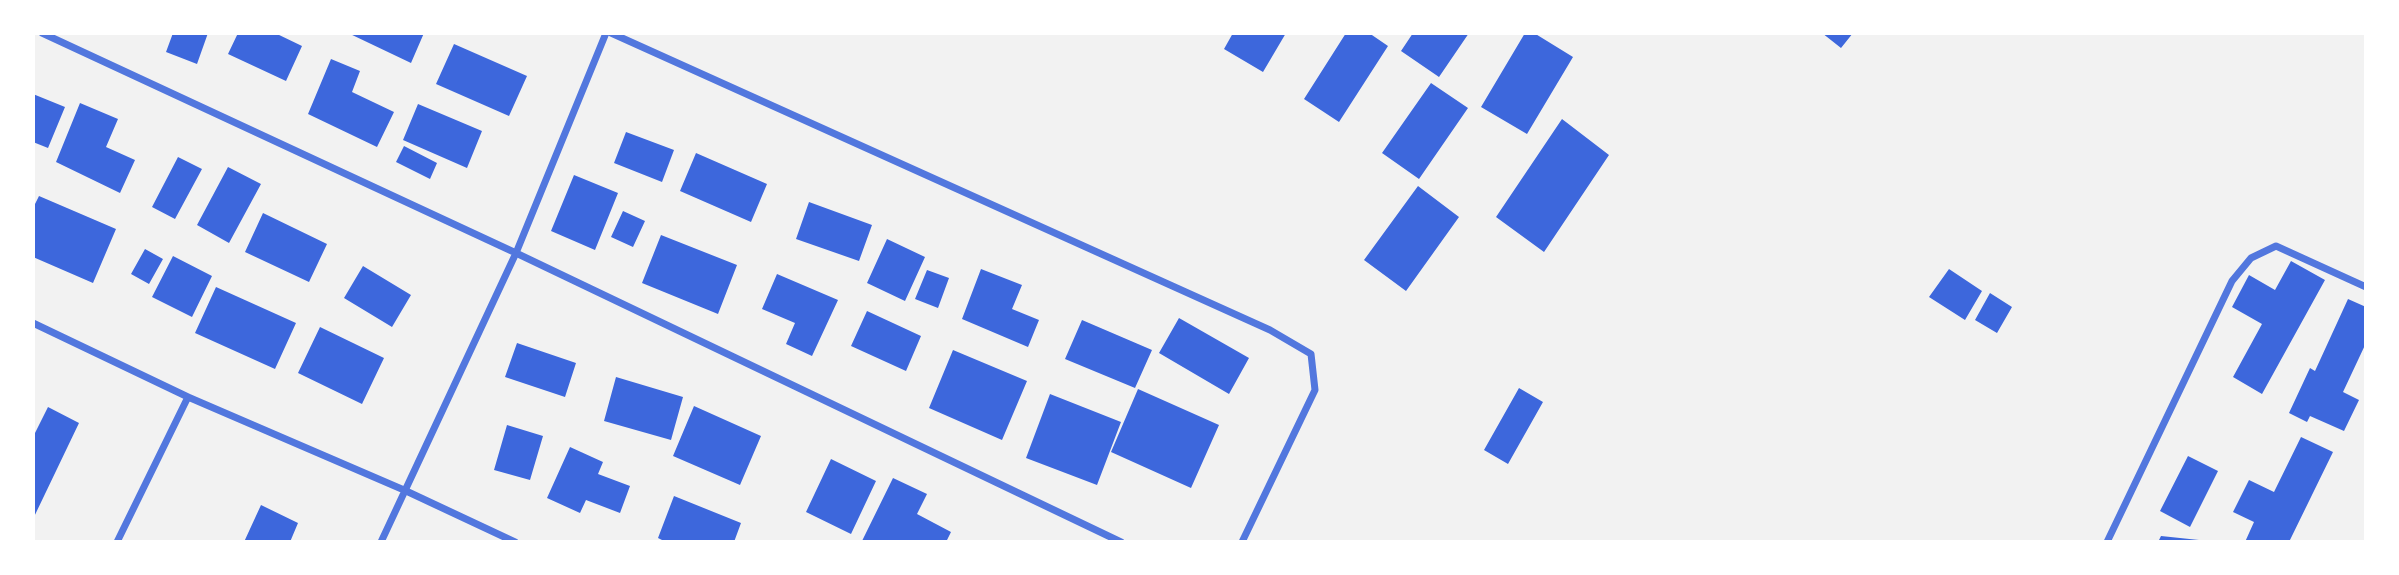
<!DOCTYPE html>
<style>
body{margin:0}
#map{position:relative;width:2399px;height:575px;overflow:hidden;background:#f2f2f2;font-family:"Roboto Serif",serif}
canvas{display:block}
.frame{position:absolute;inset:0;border:35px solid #fff;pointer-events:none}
</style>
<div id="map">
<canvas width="2399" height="575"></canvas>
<div class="frame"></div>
</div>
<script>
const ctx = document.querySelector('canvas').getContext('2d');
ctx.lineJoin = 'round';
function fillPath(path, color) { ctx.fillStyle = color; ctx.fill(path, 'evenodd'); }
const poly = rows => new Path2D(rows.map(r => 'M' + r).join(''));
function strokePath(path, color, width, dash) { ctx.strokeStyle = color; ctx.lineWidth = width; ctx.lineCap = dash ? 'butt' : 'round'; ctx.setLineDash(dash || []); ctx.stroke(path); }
const building = poly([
 [173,33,208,33,197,64,166,52],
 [238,33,275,33,302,46,286,81,228,54],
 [348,33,424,33,411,63],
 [1233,33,1286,33,1263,72,1224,49],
 [1346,33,1369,33,1388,46,1339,122,1304,99],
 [1413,33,1469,33,1439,77,1401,51],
 [1525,33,1534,33,1573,57,1527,134,1481,107],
 [1822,33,1853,33,1841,48],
 [454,44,527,76,509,116,436,84],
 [331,59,360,71,352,92,394,112,377,147,308,114],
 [1431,83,1468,108,1419,179,1382,153],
 [33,94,65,107,48,148,33,142],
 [80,103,118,119,106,147,135,160,120,193,56,162],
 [418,104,482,131,467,168,403,140],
 [1562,119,1609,155,1544,252,1496,217],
 [626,132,674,150,662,182,614,163],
 [404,146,437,163,430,179,396,162],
 [696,153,767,184,751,222,680,191],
 [178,157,202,169,175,219,152,207],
 [228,167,261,184,229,243,197,225],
 [574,175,618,193,595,250,551,231],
 [1418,186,1459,217,1406,291,1364,260],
 [39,196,116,229,93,283,33,257,33,208],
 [809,202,872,225,859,261,796,239],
 [623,211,645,221,633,247,611,237],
 [263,213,327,244,309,282,245,252],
 [661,235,737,265,718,314,642,283],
 [887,239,925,257,905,301,867,283],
 [145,249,163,259,149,284,131,274],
 [173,256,212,276,192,317,152,297],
 [2291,261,2325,280,2262,394,2233,377,2262,324,2232,307,2249,275,2275,290],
 [363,266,411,295,392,327,344,298],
 [981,269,1022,285,1012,309,1039,320,1028,347,962,319],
 [1949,269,1982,291,1965,320,1929,297],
 [927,270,949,278,938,308,915,299],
 [777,274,838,300,812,356,786,344,795,323,762,309],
 [216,287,296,323,275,369,195,333],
 [1990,293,2012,307,1997,333,1975,320],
 [2348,299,2366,307,2366,343,2343,392,2359,400,2344,431,2310,416,2307,422,2289,413,2310,368,2315,371],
 [867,311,921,336,906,371,851,346],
 [1179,318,1249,358,1229,394,1159,353],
 [1082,320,1152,350,1135,388,1065,359],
 [320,327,384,358,362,404,298,373],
 [517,343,576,363,565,397,505,377],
 [953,350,1027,381,1002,440,929,408],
 [616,377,683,397,671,440,604,421],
 [1519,388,1543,402,1508,464,1484,450],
 [1138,389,1219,425,1191,488,1111,452],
 [1050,394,1121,422,1097,485,1026,458],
 [694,406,761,436,740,485,673,456],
 [48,407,79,423,33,519,33,437],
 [507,425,543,436,530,480,494,470],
 [2301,437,2333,452,2289,542,2245,542,2254,522,2233,512,2249,480,2274,492],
 [570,447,603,462,598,474,630,486,620,513,586,500,580,513,547,498],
 [2188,456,2218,471,2190,527,2160,511],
 [831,459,876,481,851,534,806,512],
 [893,478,927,494,917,514,951,532,946,542,862,541],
 [674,496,741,523,734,542,666,542,658,538],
 [261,505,298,523,290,542,244,542],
 [2161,536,2199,540,2199,542,2158,542]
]);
const minor = poly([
 [42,33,516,253,1121,542],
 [611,33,1270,330,1311,354,1315,390,1242,542],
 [33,323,188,397,404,490,515,542],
 [117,542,188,397],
 [381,542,516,253,606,33],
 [2107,542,2232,281,2251,258,2276,246,2366,287]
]);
fillPath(building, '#3d67dc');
strokePath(minor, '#5277de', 7);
</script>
